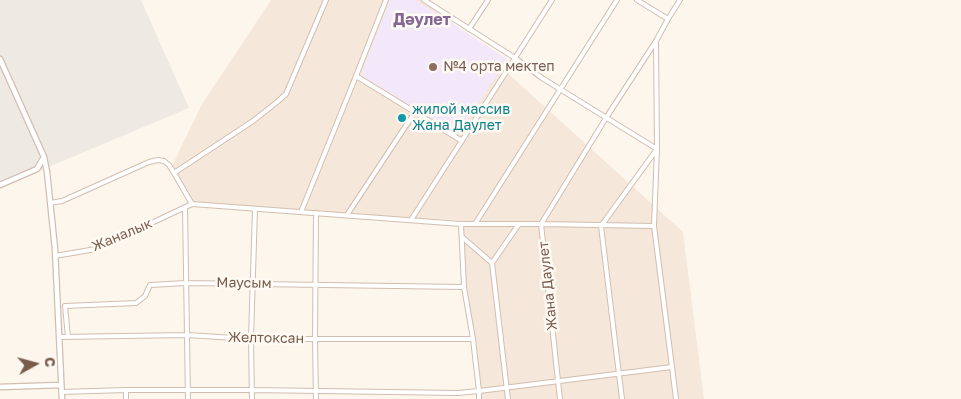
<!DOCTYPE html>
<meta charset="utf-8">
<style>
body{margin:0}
#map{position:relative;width:961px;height:399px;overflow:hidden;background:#fdf6ec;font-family:"Golos Text",sans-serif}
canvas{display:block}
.north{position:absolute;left:10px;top:339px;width:50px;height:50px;-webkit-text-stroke:4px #fffaf3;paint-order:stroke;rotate:83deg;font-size:14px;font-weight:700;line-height:20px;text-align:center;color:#7a5c4d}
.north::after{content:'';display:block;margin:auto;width:18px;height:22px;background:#7a5c4d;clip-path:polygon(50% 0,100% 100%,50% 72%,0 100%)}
</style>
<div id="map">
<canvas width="961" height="399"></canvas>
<div class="north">С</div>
</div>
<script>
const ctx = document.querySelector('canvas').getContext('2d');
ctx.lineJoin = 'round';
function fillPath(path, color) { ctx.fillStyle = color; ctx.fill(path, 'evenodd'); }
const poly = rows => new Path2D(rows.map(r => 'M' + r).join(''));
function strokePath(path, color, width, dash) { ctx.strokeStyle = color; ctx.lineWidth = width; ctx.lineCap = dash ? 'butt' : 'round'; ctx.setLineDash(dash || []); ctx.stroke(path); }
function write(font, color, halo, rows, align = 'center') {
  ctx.font = font + ' "Golos Text",sans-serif'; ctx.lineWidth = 5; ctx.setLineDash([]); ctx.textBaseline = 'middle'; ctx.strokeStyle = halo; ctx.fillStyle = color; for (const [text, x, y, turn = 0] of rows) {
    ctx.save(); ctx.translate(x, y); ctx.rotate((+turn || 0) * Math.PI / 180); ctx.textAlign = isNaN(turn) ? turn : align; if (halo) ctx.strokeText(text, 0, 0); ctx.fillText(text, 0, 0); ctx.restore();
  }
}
const residential = poly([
 [271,0,427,0,683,232,704,399,477,399,458,220,191,206,172,166,202,104]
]);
const industrial = poly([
 [0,0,141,0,189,108,46,168,0,189]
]);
const education = poly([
 [390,0,416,0,507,59,458,135,361,75]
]);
const minor = poly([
 [386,0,356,76,462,141],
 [424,0,515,58,542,78,657,149,601,226,622,399],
 [637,0,668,19],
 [469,29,488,0],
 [656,41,606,118,541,224,654,226,672,367],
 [50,203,62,201,149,162,158,160,164,161,169,165,174,173],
 [192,204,174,173,253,121,277,102,286,94,326,0],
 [185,207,188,399],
 [301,212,356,76],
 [347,215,415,112],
 [411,220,515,58,552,0],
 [461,224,541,224,560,399],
 [475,224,617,0],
 [654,226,657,149,656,41,668,19,680,0],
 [462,237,492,263,508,399],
 [55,256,96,249,192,204,461,224,464,287,473,339,479,391,458,393,252,390,126,390,61,392],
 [492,263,519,224],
 [59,337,187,335,251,339,473,339],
 [68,337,65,306,136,303,145,296,150,285,186,283,464,287],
 [126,390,126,399],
 [252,399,251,339,255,209],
 [316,399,315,339,316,213],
 [479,399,479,391,672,367,676,399]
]);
const tertiary = poly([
 [0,59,44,157,47,172,55,249,62,399],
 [0,185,37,169,44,157],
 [0,387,61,385]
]);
const markers = [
 [433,67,5,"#8d6e63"],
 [402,118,5,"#0f9aa8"]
];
const educationNames = [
 ["№4 орта мектеп",443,67]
];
const cultureNames = [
 ["жилой массив",412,110],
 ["Жана Даулет",412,126]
];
const streetNames = [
 ["Жаналык",122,235,-23],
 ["Маусым",244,283,1],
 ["Жана Даулет",548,286,-96],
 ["Желтоксан",266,338,1]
];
const quarterNames = [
 ["Дәулет",422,20]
];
fillPath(residential, '#f5e8da');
fillPath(industrial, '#efe9e4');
fillPath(education, '#f3e8fa');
strokePath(minor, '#d1beb0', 6);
strokePath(tertiary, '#d1beb0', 7);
strokePath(minor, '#fff', 4);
strokePath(tertiary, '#fff', 4.5);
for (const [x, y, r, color] of markers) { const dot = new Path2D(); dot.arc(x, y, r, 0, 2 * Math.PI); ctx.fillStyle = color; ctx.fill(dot); strokePath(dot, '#fffaf3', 2); }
write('14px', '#785e54', '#fffaf3', educationNames, 'left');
write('14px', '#0d838f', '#fffaf3', cultureNames, 'left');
write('14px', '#7a5c4d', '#fffaf3', streetNames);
write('bold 16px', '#846695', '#fffaf3', quarterNames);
</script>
